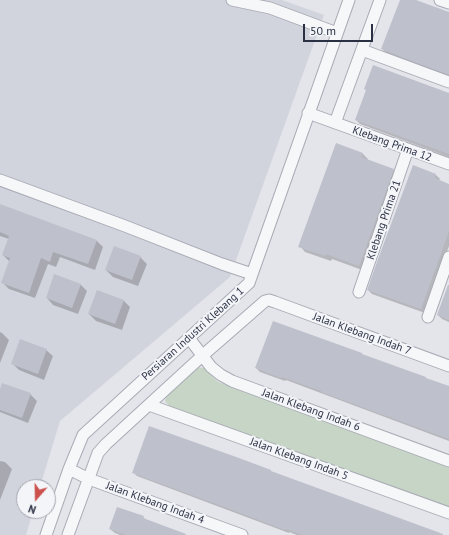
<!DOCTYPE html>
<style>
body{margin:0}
#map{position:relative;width:449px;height:535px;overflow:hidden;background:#e4e5eb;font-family:"PT Sans",sans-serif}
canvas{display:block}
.north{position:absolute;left:16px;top:479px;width:40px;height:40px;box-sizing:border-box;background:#f3f5f8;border:1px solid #a3a6b0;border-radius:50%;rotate:200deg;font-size:11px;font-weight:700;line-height:16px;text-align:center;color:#2b3043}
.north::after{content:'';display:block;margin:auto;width:14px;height:18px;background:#cc514d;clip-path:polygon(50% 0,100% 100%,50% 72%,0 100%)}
.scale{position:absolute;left:303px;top:24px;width:70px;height:18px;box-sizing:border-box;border:2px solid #2b3043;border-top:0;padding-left:5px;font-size:12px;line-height:14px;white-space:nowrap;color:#2b3043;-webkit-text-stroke:3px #f3f5f8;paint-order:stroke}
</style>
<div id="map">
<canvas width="449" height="535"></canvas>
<div class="north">N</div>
<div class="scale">50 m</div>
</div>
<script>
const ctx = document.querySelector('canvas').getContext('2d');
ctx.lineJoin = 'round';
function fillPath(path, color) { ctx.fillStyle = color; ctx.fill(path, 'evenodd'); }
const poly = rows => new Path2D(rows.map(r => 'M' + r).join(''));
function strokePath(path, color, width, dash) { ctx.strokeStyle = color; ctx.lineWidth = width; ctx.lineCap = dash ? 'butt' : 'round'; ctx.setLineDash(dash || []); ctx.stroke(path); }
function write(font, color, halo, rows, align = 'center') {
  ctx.font = font + ' "PT Sans",sans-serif'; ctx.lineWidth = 4; ctx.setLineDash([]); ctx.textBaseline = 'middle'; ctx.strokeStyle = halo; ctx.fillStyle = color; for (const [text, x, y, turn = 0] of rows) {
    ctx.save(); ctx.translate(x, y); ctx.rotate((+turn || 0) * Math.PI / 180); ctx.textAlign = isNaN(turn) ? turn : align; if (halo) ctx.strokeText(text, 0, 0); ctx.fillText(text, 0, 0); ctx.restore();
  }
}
const built = poly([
 [0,0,282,0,324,15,230,277,60,421,40,487,24,487,24,511,33,511,26,535,0,535]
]);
const green = poly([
 [196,367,204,368,218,382,449,467,449,509,170,407,165,401,167,395]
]);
const shadow = poly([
 [401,0,413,0,449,13,449,76,386,53,382,49],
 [449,93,449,157,360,124,356,120],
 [362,153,368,159,367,161,393,170,399,175,365,271,332,259,331,261,305,252,300,246],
 [413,167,436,175,440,179,439,181,449,185,449,246,425,313,372,294,368,290],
 [0,205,97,241,103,247,95,270,60,257,56,267,48,264,35,298,9,289,2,282,10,262,3,255,9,239,0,236],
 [140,257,147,264,138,286,113,277,106,270],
 [80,284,87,291,78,314,53,305,47,298],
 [449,286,449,322,442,319,438,315],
 [98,291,124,301,130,307,122,330,96,321,89,314],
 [0,332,2,333,9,340,0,363],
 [46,350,53,356,44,380,19,370,13,364],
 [256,368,449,387,449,441,286,380,285,381,260,372],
 [0,392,30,394,37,401,28,423,0,412],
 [0,461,5,462,12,469,0,500],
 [133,472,365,507,443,535,297,535,289,532,289,533,137,476],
 [143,517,147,521,185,535,120,535,115,533,110,529]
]);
const building = poly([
 [400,0,416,0,449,12,449,75,381,49],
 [373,65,449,93,449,154,355,120,366,90,364,89],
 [336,143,363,153,361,157,394,169,359,266,326,254,325,256,298,247],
 [413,165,436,174,435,178,449,184,449,231,421,309,367,290,378,259],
 [0,204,97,240,88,264,53,252,50,262,41,258,29,293,1,283,10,258,2,255,9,236,0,232],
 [114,246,141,256,132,280,105,270],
 [54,274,81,284,72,308,46,298],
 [448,285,449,285,449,320,437,315],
 [97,290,124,300,115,324,88,314],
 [273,321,362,353,362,354,426,377,426,378,449,386,449,439,321,392,321,391,282,377,281,378,255,368],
 [20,339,47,349,38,374,11,364],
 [2,383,31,393,22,418,0,410,0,389],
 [149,426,239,458,271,470,271,471,443,534,443,535,302,535,285,529,285,530,227,508,132,473],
 [117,507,144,516,143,518,186,534,185,535,126,535,109,529]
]);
const minor = poly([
 [232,0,270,8,337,33],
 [440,0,449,3],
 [362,50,449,82],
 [308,113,449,164],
 [335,123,380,0],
 [0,180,125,226,222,264,252,274],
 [359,292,408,149],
 [428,317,449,257],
 [189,338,211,367,221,375,232,381,449,461],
 [149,405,449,513],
 [69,469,89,479,242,535],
 [46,535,69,469,83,435,249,283,349,0],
 [68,535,98,453,106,444,202,356,265,301,269,300,275,302,449,366]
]);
const streetNames = [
 ["Klebang Prima 12",392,144,20],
 ["Klebang Prima 21",384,220,-71],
 ["Persiaran Industri Klebang 1",193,334,-42],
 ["Jalan Klebang Indah 7",362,334,20],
 ["Jalan Klebang Indah 6",311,410,20],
 ["Jalan Klebang Indah 5",299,459,20],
 ["Jalan Klebang Indah 4",155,503,20]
];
fillPath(built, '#d2d4dd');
fillPath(green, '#c6d5c5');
fillPath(shadow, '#0003');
fillPath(building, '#bec0cb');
strokePath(minor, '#a9abb5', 13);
strokePath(minor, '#f6f7f9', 11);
write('11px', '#2b3043', '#f3f5f8', streetNames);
</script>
